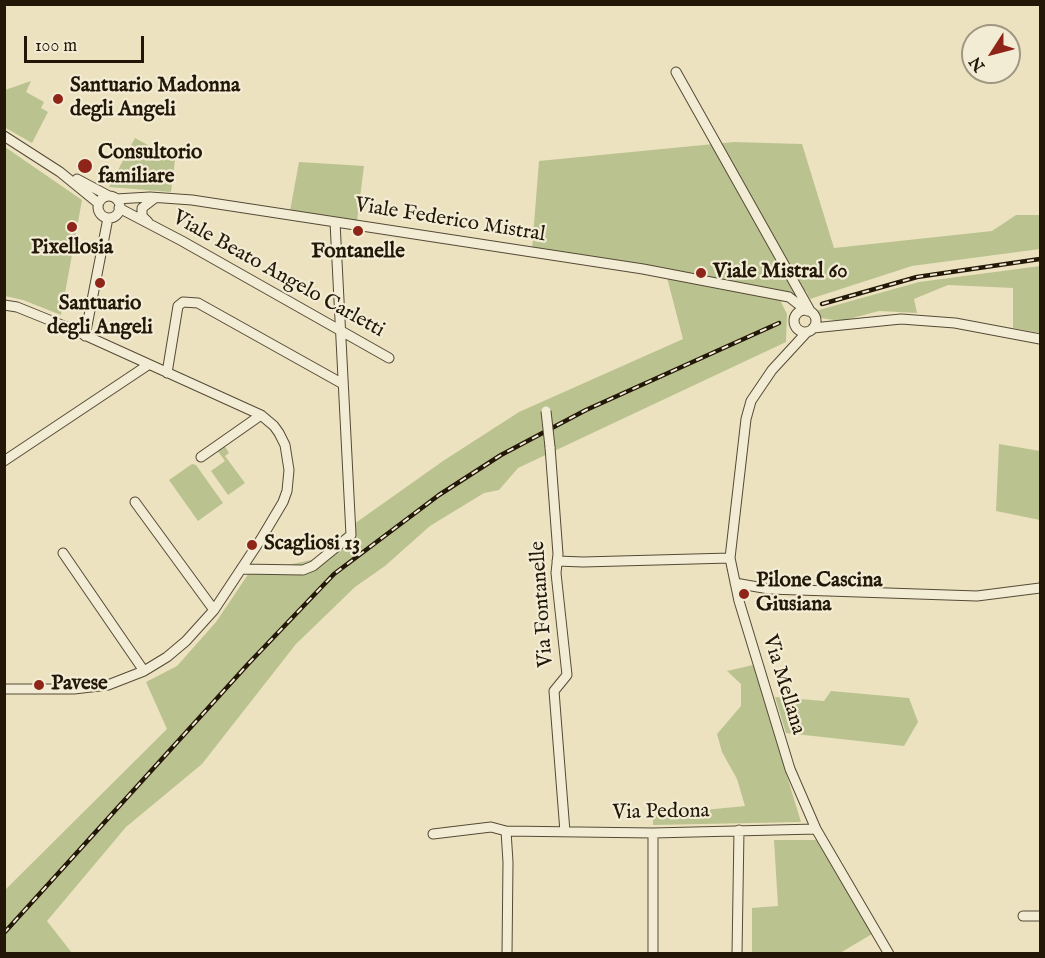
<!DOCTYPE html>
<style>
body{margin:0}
#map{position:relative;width:1045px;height:958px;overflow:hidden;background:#ece2bf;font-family:"IM FELL English",serif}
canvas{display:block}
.frame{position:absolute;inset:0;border:6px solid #231708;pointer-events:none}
.north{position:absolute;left:961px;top:24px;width:60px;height:60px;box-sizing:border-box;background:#f3ecd5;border:2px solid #a09783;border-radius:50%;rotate:234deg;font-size:16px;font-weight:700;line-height:24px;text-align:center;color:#231708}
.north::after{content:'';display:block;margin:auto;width:21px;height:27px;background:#8f2418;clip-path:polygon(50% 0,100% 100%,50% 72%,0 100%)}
.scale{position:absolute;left:24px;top:36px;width:120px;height:27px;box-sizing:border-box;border:3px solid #231708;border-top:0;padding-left:8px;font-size:18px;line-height:21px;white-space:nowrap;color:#231708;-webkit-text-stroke:4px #f3ecd5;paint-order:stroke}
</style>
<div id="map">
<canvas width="1045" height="958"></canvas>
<div class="frame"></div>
<div class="north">N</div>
<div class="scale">100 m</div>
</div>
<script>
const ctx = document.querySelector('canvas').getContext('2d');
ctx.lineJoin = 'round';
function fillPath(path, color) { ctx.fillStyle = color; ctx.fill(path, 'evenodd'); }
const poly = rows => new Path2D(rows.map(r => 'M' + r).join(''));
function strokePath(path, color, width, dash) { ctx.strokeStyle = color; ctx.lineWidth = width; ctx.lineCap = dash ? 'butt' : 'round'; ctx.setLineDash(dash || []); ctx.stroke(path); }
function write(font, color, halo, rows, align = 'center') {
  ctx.font = font + ' "IM FELL English",serif'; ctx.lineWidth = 4.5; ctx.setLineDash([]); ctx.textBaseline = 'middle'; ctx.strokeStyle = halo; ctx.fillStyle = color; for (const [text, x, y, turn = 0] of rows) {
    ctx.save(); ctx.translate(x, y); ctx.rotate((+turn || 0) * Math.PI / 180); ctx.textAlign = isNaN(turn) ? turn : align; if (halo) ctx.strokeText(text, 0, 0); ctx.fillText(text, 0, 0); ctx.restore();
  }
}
const green = poly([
 [31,81,26,92,44,102,41,108,48,112,32,143,4,127,5,90],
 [135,138,175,160,171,192,109,187],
 [734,142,802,144,834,248,992,231,1016,215,1040,215,1040,249,912,266,810,299,806,291,781,302,787,314,786,342,518,468,499,490,484,493,430,526,385,566,355,587,296,644,202,764,126,827,47,921,72,953,5,953,4,891,167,729,146,682,177,666,216,622,249,573,316,559,354,524,443,461,519,412,683,339,665,270,532,249,539,161],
 [5,147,82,200,61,315,23,300,5,296],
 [299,162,364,166,357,221,290,211],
 [1040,266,1040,333,1013,328,1013,288,948,285,914,299,917,313,879,311,841,321,821,318,815,311,919,282],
 [999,444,1040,451,1040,520,996,511],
 [224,445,229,453,225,456,245,483,228,495,211,471,225,461,217,450],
 [192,464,196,465,223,503,198,521,169,480],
 [753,665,801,822,653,825,653,815,745,806,737,779,722,752,717,734,741,706,741,684,727,671],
 [831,691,909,698,918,722,904,746,786,733,775,697,824,701],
 [774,840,816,840,872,934,840,953,752,953,752,908,778,906]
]);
const street = poly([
 [676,72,809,309],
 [4,136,60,172,98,203],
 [77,179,109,196],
 '98 207a11 11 0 1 1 22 0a11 11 0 1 1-22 0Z',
 [116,199,150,197,192,200,643,269,789,297,807,311],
 [119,208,182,241,389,358],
 [148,222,142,216,142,208,155,198],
 [4,305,17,307,69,328,261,415,274,426,279,433,285,445,289,470,287,491,283,502,261,539,214,610,186,641,167,657,144,671,108,685,74,689,4,689],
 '794 321a11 11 0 1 1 22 0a11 11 0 1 1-22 0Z',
 [813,328,901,319,955,323,1040,339],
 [807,332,772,370,751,401,746,419,730,558,739,601,790,769,816,829,889,954],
 [85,336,108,218],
 [167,373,178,306,183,302,198,303,343,384],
 [550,447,558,554,556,573,567,675,554,691,565,832],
 [201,457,261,415],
 [4,461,148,365],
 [135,502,214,610],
 [63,553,144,671],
 [557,561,583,562,730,558],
 [241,569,303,570,313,566,351,535,335,222],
 [735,583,769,589,977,596,1040,588],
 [506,831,508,862,507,954],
 [433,834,491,827,506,831,653,833,816,829],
 [1023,916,1040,916],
 [653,954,653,833],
 [737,954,739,830]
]);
const rail = poly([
 [822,304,917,277,1040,259],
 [4,933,249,663,334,574,439,495,501,455,586,410,779,323]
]);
const streetBridge = poly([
 [546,411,550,447]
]);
const markers = [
 [58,99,6,"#8f2418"],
 [85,166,8,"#8f2418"],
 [72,227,6,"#8f2418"],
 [358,231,6,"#8f2418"],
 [701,273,6,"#8f2418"],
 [100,283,6,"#8f2418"],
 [252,545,6,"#8f2418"],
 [744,594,6,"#8f2418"],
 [39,685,6,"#8f2418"]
];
const poiNames = [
 ["Santuario Madonna",70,87],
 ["degli Angeli",70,111],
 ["Consultorio",98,154],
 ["familiare",98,178],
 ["Pixellosia",72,249,"center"],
 ["Fontanelle",358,253,"center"],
 ["Viale Mistral 60",713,273],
 ["Santuario",100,305,"center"],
 ["degli Angeli",100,329,"center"],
 ["Scagliosi 13",264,545],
 ["Pilone Cascina",756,582],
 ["Giusiana",756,606],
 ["Pavese",51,685]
];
const streetNames = [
 ["Viale Federico Mistral",450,221,9],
 ["Viale Beato Angelo Carletti",278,275,29],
 ["Via Fontanelle",543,604,-94],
 ["Via Mellana",783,685,73],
 ["Via Pedona",661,813,-1]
];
fillPath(green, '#bac390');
strokePath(street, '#554a36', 11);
strokePath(street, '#f3ecd5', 9);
strokePath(rail, '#231708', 4.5);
strokePath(rail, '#f3ecd5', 2, [7]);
strokePath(streetBridge, '#554a36', 11, []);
strokePath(streetBridge, '#f3ecd5', 9);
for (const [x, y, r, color] of markers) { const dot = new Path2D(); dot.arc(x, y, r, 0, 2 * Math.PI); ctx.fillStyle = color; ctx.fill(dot); strokePath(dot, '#f3ecd5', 2); }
write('bold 21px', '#231708', '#f3ecd5', poiNames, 'left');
write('21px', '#231708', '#f3ecd5', streetNames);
</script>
